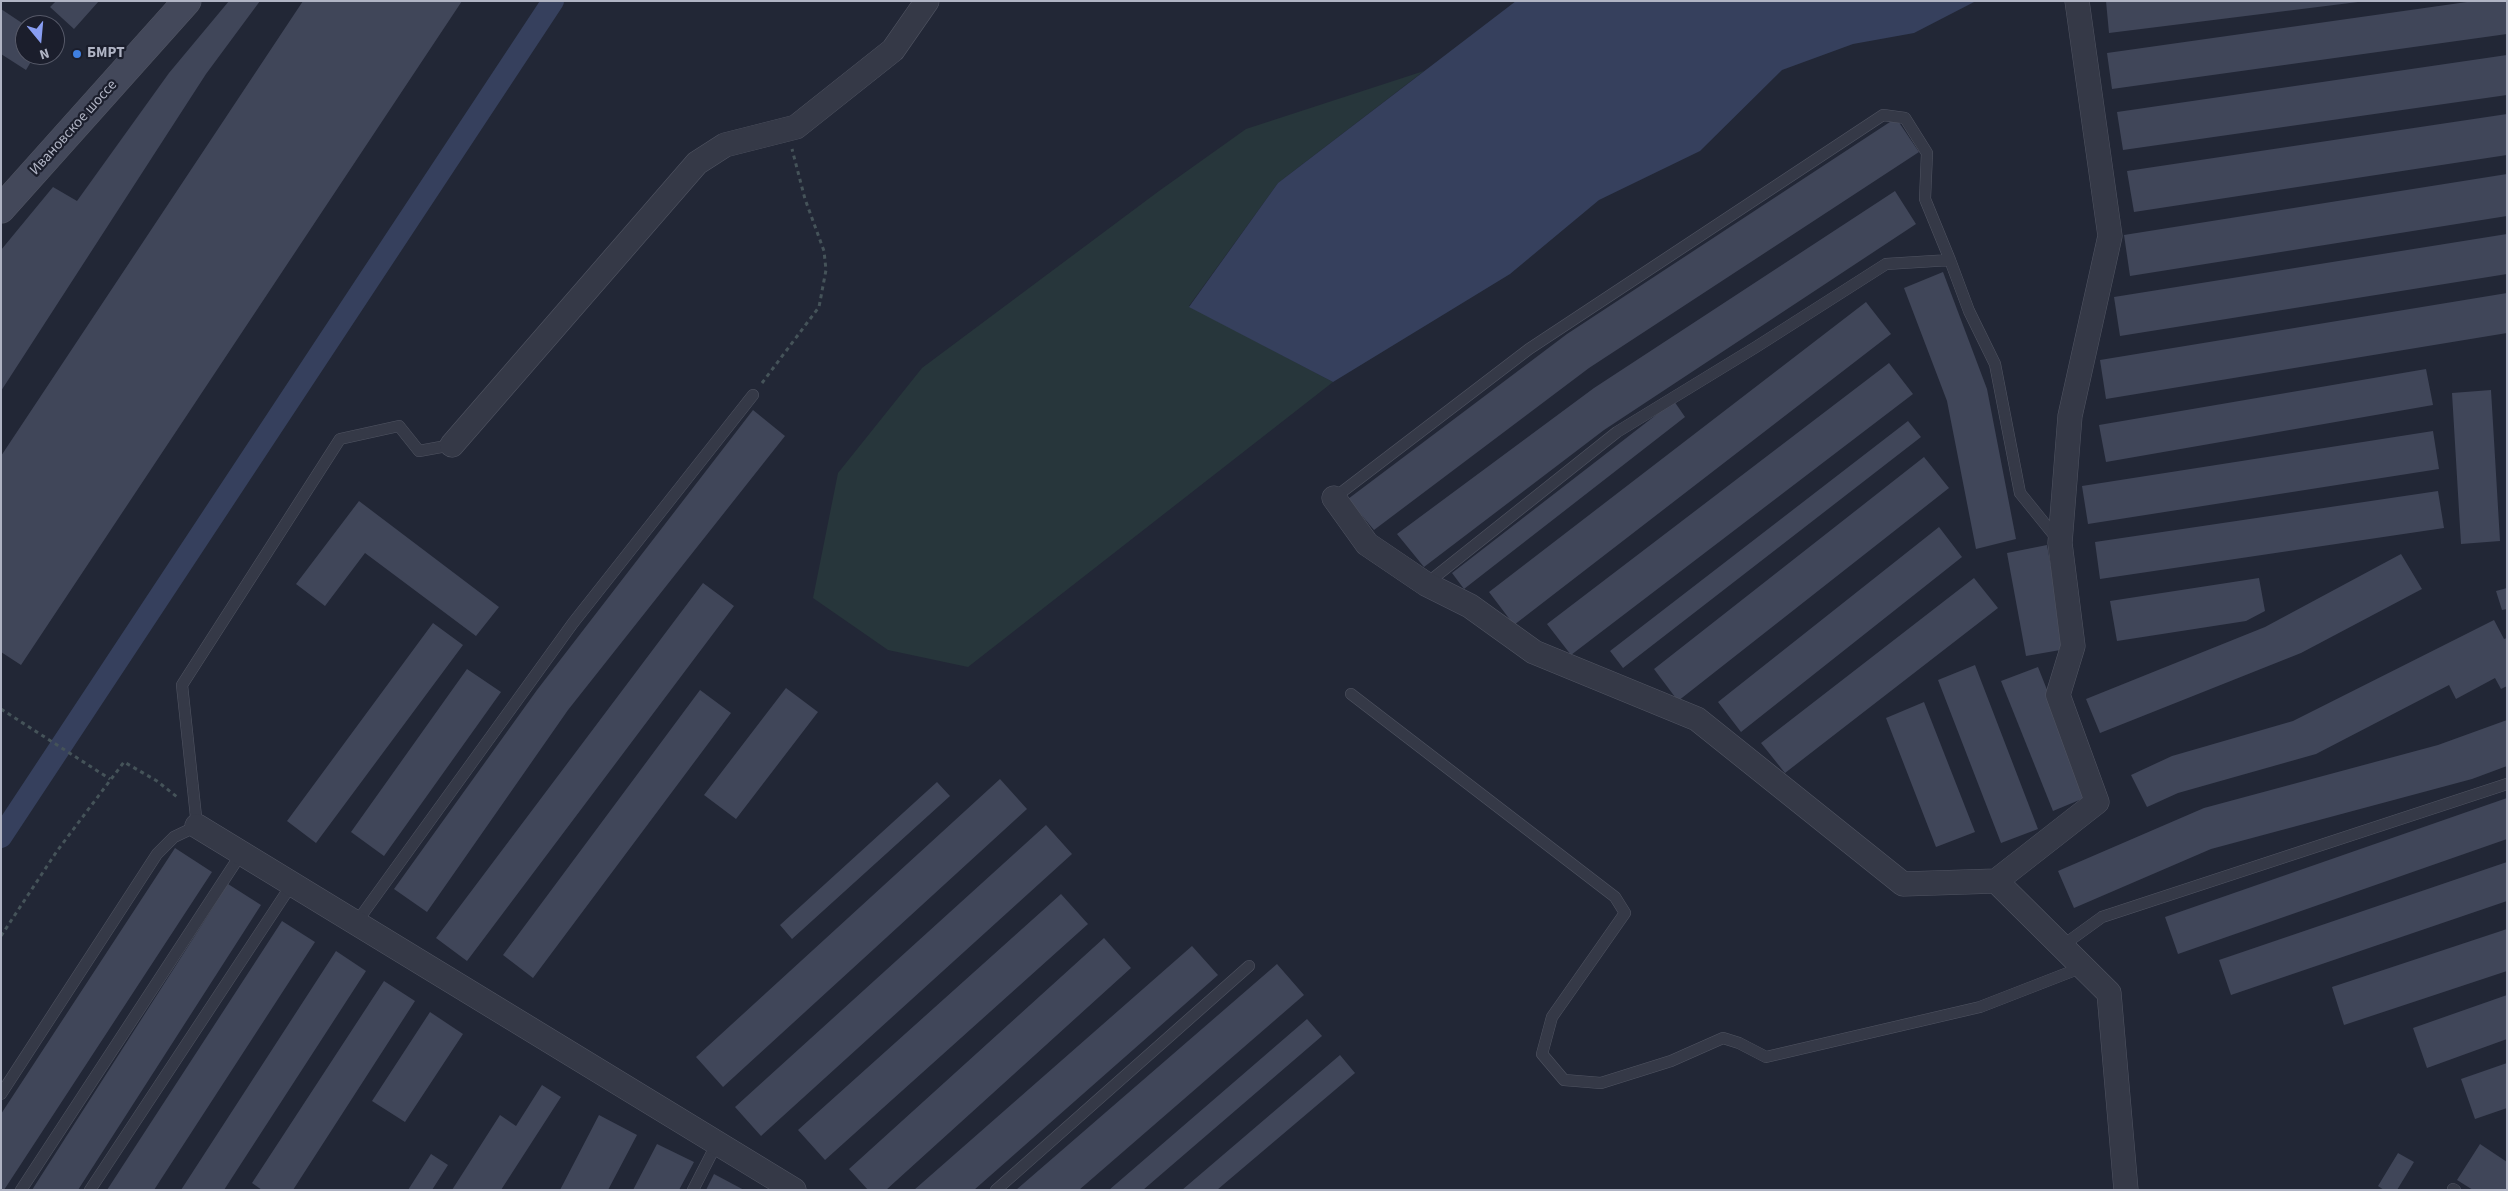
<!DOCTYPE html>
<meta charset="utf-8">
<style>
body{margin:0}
#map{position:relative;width:2508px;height:1191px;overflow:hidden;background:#222736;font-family:"Source Sans 3",sans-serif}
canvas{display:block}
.frame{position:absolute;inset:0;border:2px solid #b0b4c4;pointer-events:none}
.north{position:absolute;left:15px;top:15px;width:50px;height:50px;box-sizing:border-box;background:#1b1e2c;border:1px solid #575a69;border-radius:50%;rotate:163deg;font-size:14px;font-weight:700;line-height:20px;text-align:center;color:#b0b4c4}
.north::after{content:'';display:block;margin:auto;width:18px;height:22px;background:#889df1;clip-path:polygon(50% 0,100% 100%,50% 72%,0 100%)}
</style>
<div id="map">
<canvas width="2508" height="1191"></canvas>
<div class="frame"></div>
<div class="north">N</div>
</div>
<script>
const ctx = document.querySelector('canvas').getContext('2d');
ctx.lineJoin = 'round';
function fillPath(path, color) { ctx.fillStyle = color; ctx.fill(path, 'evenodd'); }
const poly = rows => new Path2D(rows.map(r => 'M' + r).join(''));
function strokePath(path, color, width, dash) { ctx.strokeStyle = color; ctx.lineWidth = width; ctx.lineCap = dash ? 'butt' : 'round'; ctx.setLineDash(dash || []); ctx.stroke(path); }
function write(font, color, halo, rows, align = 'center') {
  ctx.font = font + ' "Source Sans 3",sans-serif'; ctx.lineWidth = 4.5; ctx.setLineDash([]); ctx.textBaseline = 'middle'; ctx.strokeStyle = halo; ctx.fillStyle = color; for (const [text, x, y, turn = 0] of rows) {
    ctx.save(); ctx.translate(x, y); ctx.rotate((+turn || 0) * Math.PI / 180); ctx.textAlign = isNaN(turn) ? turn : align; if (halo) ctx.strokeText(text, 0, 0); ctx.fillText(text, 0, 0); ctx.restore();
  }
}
const green = poly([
 [1424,71,1278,183,1189,306,1333,382,968,667,888,650,813,598,838,473,922,368,1159,191,1246,129]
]);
const water = poly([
 [1516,1,1976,1,1914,33,1853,44,1782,70,1700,151,1599,200,1510,274,1333,382,1189,307,1278,183]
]);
const canal = poly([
 [1,837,553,1]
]);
const building = poly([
 [56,1,99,1,74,29,50,7],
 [229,1,260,1,206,74,1,391,1,250,53,187,77,201,169,73],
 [303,1,462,1,21,665,1,652,1,456],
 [2106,1,2358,1,2358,2,2109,33],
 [2474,1,2507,1,2507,34,2112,89,2107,53],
 [1,9,25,25,25,55,35,55,26,70,1,54],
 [2507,55,2507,95,2123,150,2117,112],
 [2507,114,2507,155,2134,212,2127,171],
 [1896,118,1919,152,1589,368,1374,530,1348,499,1567,334],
 [2507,174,2507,216,2130,276,2124,235],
 [1895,191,1916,224,1604,430,1424,567,1397,534,1594,388],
 [2507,234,2507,274,2120,336,2114,297],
 [1943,272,1987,389,2016,539,1976,549,1947,401,1904,288],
 [2507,293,2507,333,2106,399,2100,360],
 [1866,302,1891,334,1514,625,1489,592],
 [1889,363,1913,394,1571,655,1547,624],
 [2426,369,2433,405,2106,462,2099,425],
 [2491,390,2500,541,2461,544,2452,393],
 [1674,401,1685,417,1464,589,1452,573],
 [753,410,785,436,568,710,427,912,394,889,537,690],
 [1908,421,1921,437,1623,668,1610,651],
 [2433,431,2439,469,2088,524,2082,486],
 [1924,457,1949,488,1678,701,1654,669],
 [2438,491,2444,528,2100,579,2095,542],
 [359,501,499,607,476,636,365,553,325,606,296,584],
 [1939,527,1962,557,1741,732,1718,702],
 [2047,545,2066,649,2026,656,2007,553],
 [2401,554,2422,589,2301,653,2100,733,2086,699,2265,627],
 [1974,578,1998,608,1785,773,1761,743],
 [2259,578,2265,611,2246,621,2117,641,2110,601],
 [703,583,734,606,467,961,436,938],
 [2507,588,2507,609,2502,610,2496,591],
 [2494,620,2504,639,2507,638,2507,686,2501,689,2495,678,2456,699,2449,685,2316,754,2178,793,2147,807,2131,775,2172,756,2293,721],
 [433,623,463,645,316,843,287,821],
 [1975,665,2038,829,2001,843,1938,680],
 [2038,667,2089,796,2053,811,2001,681],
 [467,669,501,692,384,856,351,832],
 [786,688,818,712,736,819,704,795],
 [700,690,731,713,533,978,503,955],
 [1924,702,1975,832,1936,847,1886,718],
 [2507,720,2507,766,2472,779,2211,849,2074,908,2058,871,2204,808,2438,745],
 [1000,779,1027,809,723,1087,696,1057],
 [937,782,950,796,792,939,780,925],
 [2507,798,2507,839,2178,954,2165,917],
 [1046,825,1072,854,761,1136,735,1107],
 [175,848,212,872,4,1190,1,1190,1,1114],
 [2507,862,2507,901,2231,995,2219,960],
 [228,884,261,905,78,1190,32,1190],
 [1061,894,1088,924,825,1160,798,1130],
 [282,921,315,942,154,1190,107,1190],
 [2507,929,2507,971,2344,1025,2332,987],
 [1104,938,1131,968,886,1190,868,1190,849,1169],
 [1192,946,1218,975,974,1190,914,1190],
 [336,951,366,971,224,1190,181,1190],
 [1277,964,1304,995,1079,1190,1016,1190],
 [384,981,415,1001,293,1190,262,1190,252,1183],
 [2507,995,2507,1039,2427,1068,2413,1028],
 [430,1012,463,1034,405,1122,372,1101],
 [1307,1019,1322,1036,1143,1190,1109,1190],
 [1340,1055,1355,1073,1217,1190,1182,1190],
 [2507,1063,2507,1108,2475,1119,2461,1079],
 [542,1085,561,1097,501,1190,452,1190,500,1115,516,1126],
 [599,1115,637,1135,608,1190,560,1190],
 [657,1144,694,1162,679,1190,633,1190],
 [2480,1144,2507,1162,2507,1190,2473,1190,2457,1180],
 [2398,1153,2414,1162,2397,1190,2384,1190,2378,1186],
 [431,1154,448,1165,432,1190,408,1190],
 [714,1174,744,1190,706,1190]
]);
const path = poly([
 [762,383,819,307,826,270,824,251,805,199,792,149],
 [1,709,110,779],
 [1,936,57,851,124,762,157,781,177,797]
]);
const lane = poly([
 [1334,498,1529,349,1883,115,1905,118,1927,153,1925,199,1950,260],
 [1426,584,1617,432,1756,347,1886,264,1950,260,1969,311,1995,364,2020,493,2058,540],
 [1351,694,1615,897,1625,913,1552,1017,1542,1054,1564,1080,1601,1083,1671,1061,1723,1038,1739,1043,1766,1057,1980,1007,2083,967],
 [356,923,573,623,753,395],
 [2062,946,2102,917,2507,784],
 [1,1094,157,854,174,837,197,826,182,685,340,439,399,426,419,451,452,445],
 [2453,1189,2455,1190],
 [21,1190,241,854],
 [90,1190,292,884],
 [693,1190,717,1143],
 [996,1190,1249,966]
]);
const street = poly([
 [2077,1,2110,236,2070,416,2060,543,2073,646,2058,695,2097,802,1996,881,2109,993,2126,1190],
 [452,445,697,163,725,145,796,127,893,50,927,1],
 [1334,498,1367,544,1426,584,1470,606,1534,652,1697,719,1903,884,1996,881],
 [197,826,794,1190]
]);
const secondary = poly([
 [1,209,187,1]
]);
const markers = [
 [77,54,5,"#3f7fe0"]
];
const poiNames = [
 ["БМРТ",87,54]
];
const streetNames = [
 ["Ивановское шоссе",74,128,-48]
];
fillPath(green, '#27363b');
fillPath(water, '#36405d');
strokePath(canal, '#36405d', 22);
fillPath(building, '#404659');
strokePath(lane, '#505462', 12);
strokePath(street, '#505462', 25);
strokePath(secondary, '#505462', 29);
strokePath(path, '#455359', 3, [4, 4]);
strokePath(lane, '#353947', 11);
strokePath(street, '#353947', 24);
strokePath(secondary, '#43485a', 28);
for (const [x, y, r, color] of markers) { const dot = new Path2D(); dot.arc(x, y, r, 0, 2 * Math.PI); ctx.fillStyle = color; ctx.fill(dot); strokePath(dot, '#1b1e2c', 2); }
write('bold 15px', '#b0b4c4', '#1b1e2c', poiNames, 'left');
write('15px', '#b0b4c4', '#1b1e2c', streetNames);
</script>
